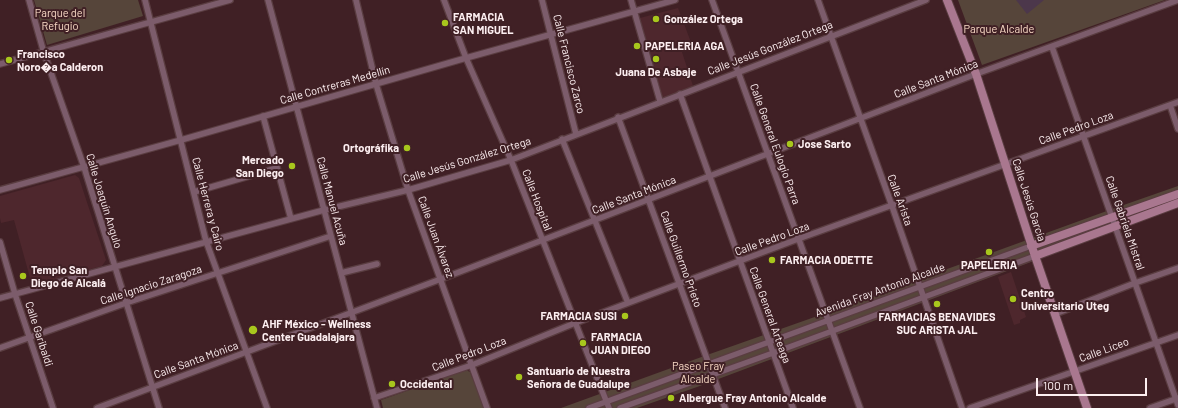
<!DOCTYPE html>
<meta charset="utf-8">
<style>
body{margin:0}
#map{position:relative;width:1178px;height:408px;overflow:hidden;background:#402025;font-family:Barlow,sans-serif}
canvas{display:block}
.scale{position:absolute;left:1036px;top:378px;width:111px;height:18px;box-sizing:border-box;border:2px solid #fceef0;border-top:0;padding-left:5px;font-size:12px;line-height:14px;white-space:nowrap;color:#fceef0;-webkit-text-stroke:3px #402025;paint-order:stroke}
</style>
<div id="map">
<canvas width="1178" height="408"></canvas>
<div class="scale">100 m</div>
</div>
<script>
const ctx = document.querySelector('canvas').getContext('2d');
ctx.lineJoin = 'round';
function fillPath(path, color) { ctx.fillStyle = color; ctx.fill(path, 'evenodd'); }
const poly = rows => new Path2D(rows.map(r => 'M' + r).join(''));
function strokePath(path, color, width, dash) { ctx.strokeStyle = color; ctx.lineWidth = width; ctx.lineCap = dash ? 'butt' : 'round'; ctx.setLineDash(dash || []); ctx.stroke(path); }
function write(font, color, halo, rows, align = 'center') {
  ctx.font = font + ' Barlow,sans-serif'; ctx.lineWidth = 4; ctx.setLineDash([]); ctx.textBaseline = 'middle'; ctx.strokeStyle = halo; ctx.fillStyle = color; for (const [text, x, y, turn = 0] of rows) {
    ctx.save(); ctx.translate(x, y); ctx.rotate((+turn || 0) * Math.PI / 180); ctx.textAlign = isNaN(turn) ? turn : align; if (halo) ctx.strokeText(text, 0, 0); ctx.fillText(text, 0, 0); ctx.restore();
  }
}
const built = poly([
 [678,8,692,45,681,49,693,86,663,98,640,18],
 [75,175,79,178,106,260,102,266,32,285,14,220,1,223,0,218,0,196],
 [1011,272,1026,317,1020,320,1020,323,1014,325,998,277]
]);
const green = poly([
 [34,0,138,0,143,16,47,45],
 [958,0,1165,0,982,65],
 [1178,186,1178,207,697,387,637,408,561,408,707,355,826,313,1115,208],
 [466,370,470,372,484,408,383,408,381,400]
]);
const water = poly([
 [1016,0,1044,0,1027,14]
]);
const street = poly([
 [29,0,44,53,84,167,159,408],
 [145,0,206,241,267,408],
 [268,0,377,408],
 [356,0,376,84,408,190,487,408],
 [444,0,466,58,511,160,609,408],
 [542,0,576,134],
 [631,0,660,101],
 [712,0,860,408],
 [818,0,892,206,962,408],
 [1052,47,1178,405],
 [0,64,230,0],
 [680,94,793,408],
 [1170,105,1178,129],
 [263,116,291,219],
 [618,117,725,408],
 [562,139,628,303],
 [0,190,181,140,466,58,675,0],
 [194,192,277,168],
 [0,242,15,294,53,408],
 [341,273,377,264],
 [0,298,324,210,408,190,511,160,926,0],
 [1055,314,1135,283,1178,268],
 [0,348,126,303,331,236],
 [374,398,472,365,575,323,798,239,1178,102],
 [97,408,441,279,976,74,1178,0],
 [589,408,1031,246],
 [620,408,773,353,1035,256],
 [970,408,1178,335],
 [1150,408,1178,398]
]);
const secondary = poly([
 [947,0,976,74,1035,256,1087,408],
 [1031,246,1178,194],
 [1035,256,1178,203]
]);
const markers = [
 [656,19,4,"#a8c71d"],
 [445,23,4,"#a8c71d"],
 [637,46,4,"#a8c71d"],
 [656,59,4,"#a8c71d"],
 [9,60,4,"#a8c71d"],
 [790,144,4,"#a8c71d"],
 [407,148,4,"#a8c71d"],
 [292,166,4,"#a8c71d"],
 [989,252,4,"#a8c71d"],
 [772,260,4,"#a8c71d"],
 [23,276,4,"#a8c71d"],
 [1013,299,4,"#a8c71d"],
 [937,304,4,"#a8c71d"],
 [625,316,4,"#a8c71d"],
 [253,330,5,"#a8c71d"],
 [583,343,4,"#a8c71d"],
 [519,377,4,"#a8c71d"],
 [392,384,4,"#a8c71d"],
 [671,398,4,"#a8c71d"]
];
const parkNames = [
 ["Parque del",60,13],
 ["Refugio",60,26],
 ["Parque Alcalde",999,29],
 ["Paseo Fray",698,366],
 ["Alcalde",698,379]
];
const poiNames = [
 ["FARMACIA",453,17],
 ["SAN MIGUEL",453,30],
 ["González Ortega",664,19],
 ["PAPELERIA AGA",645,46],
 ["Francisco",17,54],
 ["Noro�a Calderon",17,67],
 ["Juana De Asbaje",656,72,"center"],
 ["Jose Sarto",798,144],
 ["Ortográfika",399,148,"right"],
 ["Mercado",284,160,"right"],
 ["San Diego",284,173,"right"],
 ["FARMACIA ODETTE",780,260],
 ["PAPELERIA",989,265,"center"],
 ["Templo San",31,270],
 ["Diego de Alcalá",31,283],
 ["Centro",1021,293],
 ["Universitario Uteg",1021,306],
 ["FARMACIA SUSI",617,316,"right"],
 ["FARMACIAS BENAVIDES",937,317,"center"],
 ["SUC ARISTA JAL",937,330,"center"],
 ["AHF México - Wellness",262,324],
 ["Center Guadalajara",262,337],
 ["FARMACIA",591,337],
 ["JUAN DIEGO",591,350],
 ["Santuario de Nuestra",527,371],
 ["Señora de Guadalupe",527,384],
 ["Occidental",400,384],
 ["Albergue Fray Antonio Alcalde",679,398]
];
const streetNames = [
 ["Calle Jesús González Ortega",770,48,-21],
 ["Calle Francisco Zarco",569,64,76],
 ["Calle Santa Mónica",936,79,-21],
 ["Calle Contreras Medellín",335,85,-16],
 ["Calle Pedro Loza",1076,128,-20],
 ["Calle General Eulogio Parra",775,144,70],
 ["Calle Jesús González Ortega",467,160,-17],
 ["Calle Santa Mónica",634,195,-21],
 ["Calle Hospital",537,200,69],
 ["Calle Arista",900,200,70],
 ["Calle Jesús García",1029,200,72],
 ["Calle Joaquín Angulo",104,201,73],
 ["Calle Manuel Acuña",332,201,75],
 ["Calle Herrera y Cairo",208,204,75],
 ["Calle Gabriela Mistral",1125,223,71],
 ["Calle Juan Álvarez",436,237,70],
 ["Calle Pedro Loza",772,239,-20],
 ["Calle Guillermo Prieto",681,259,70],
 ["Calle Ignacio Zaragoza",151,285,-18],
 ["Avenida Fray Antonio Alcalde",880,290,-20],
 ["Calle General Arteaga",770,315,70],
 ["Calle Garibaldi",39,334,72],
 ["Calle Liceo",1104,350,-20],
 ["Calle Pedro Loza",469,354,-21],
 ["Calle Santa Mónica",196,360,-20]
];
fillPath(built, '#4e272d');
fillPath(green, '#56453a');
fillPath(water, '#4c374b');
strokePath(street, '#5a3d41', 8);
strokePath(secondary, '#5a3d41', 10);
strokePath(street, '#7c5c6b', 5.5);
strokePath(secondary, '#a9778f', 8);
for (const [x, y, r, color] of markers) { const dot = new Path2D(); dot.arc(x, y, r, 0, 2 * Math.PI); ctx.fillStyle = color; ctx.fill(dot); strokePath(dot, '#402025', 1.5); }
write('11px', '#fbdcc8', '#402025', parkNames);
write('bold 11px', '#fceef0', '#402025', poiNames, 'left');
write('11px', '#fceef0', '#402025', streetNames);
</script>
